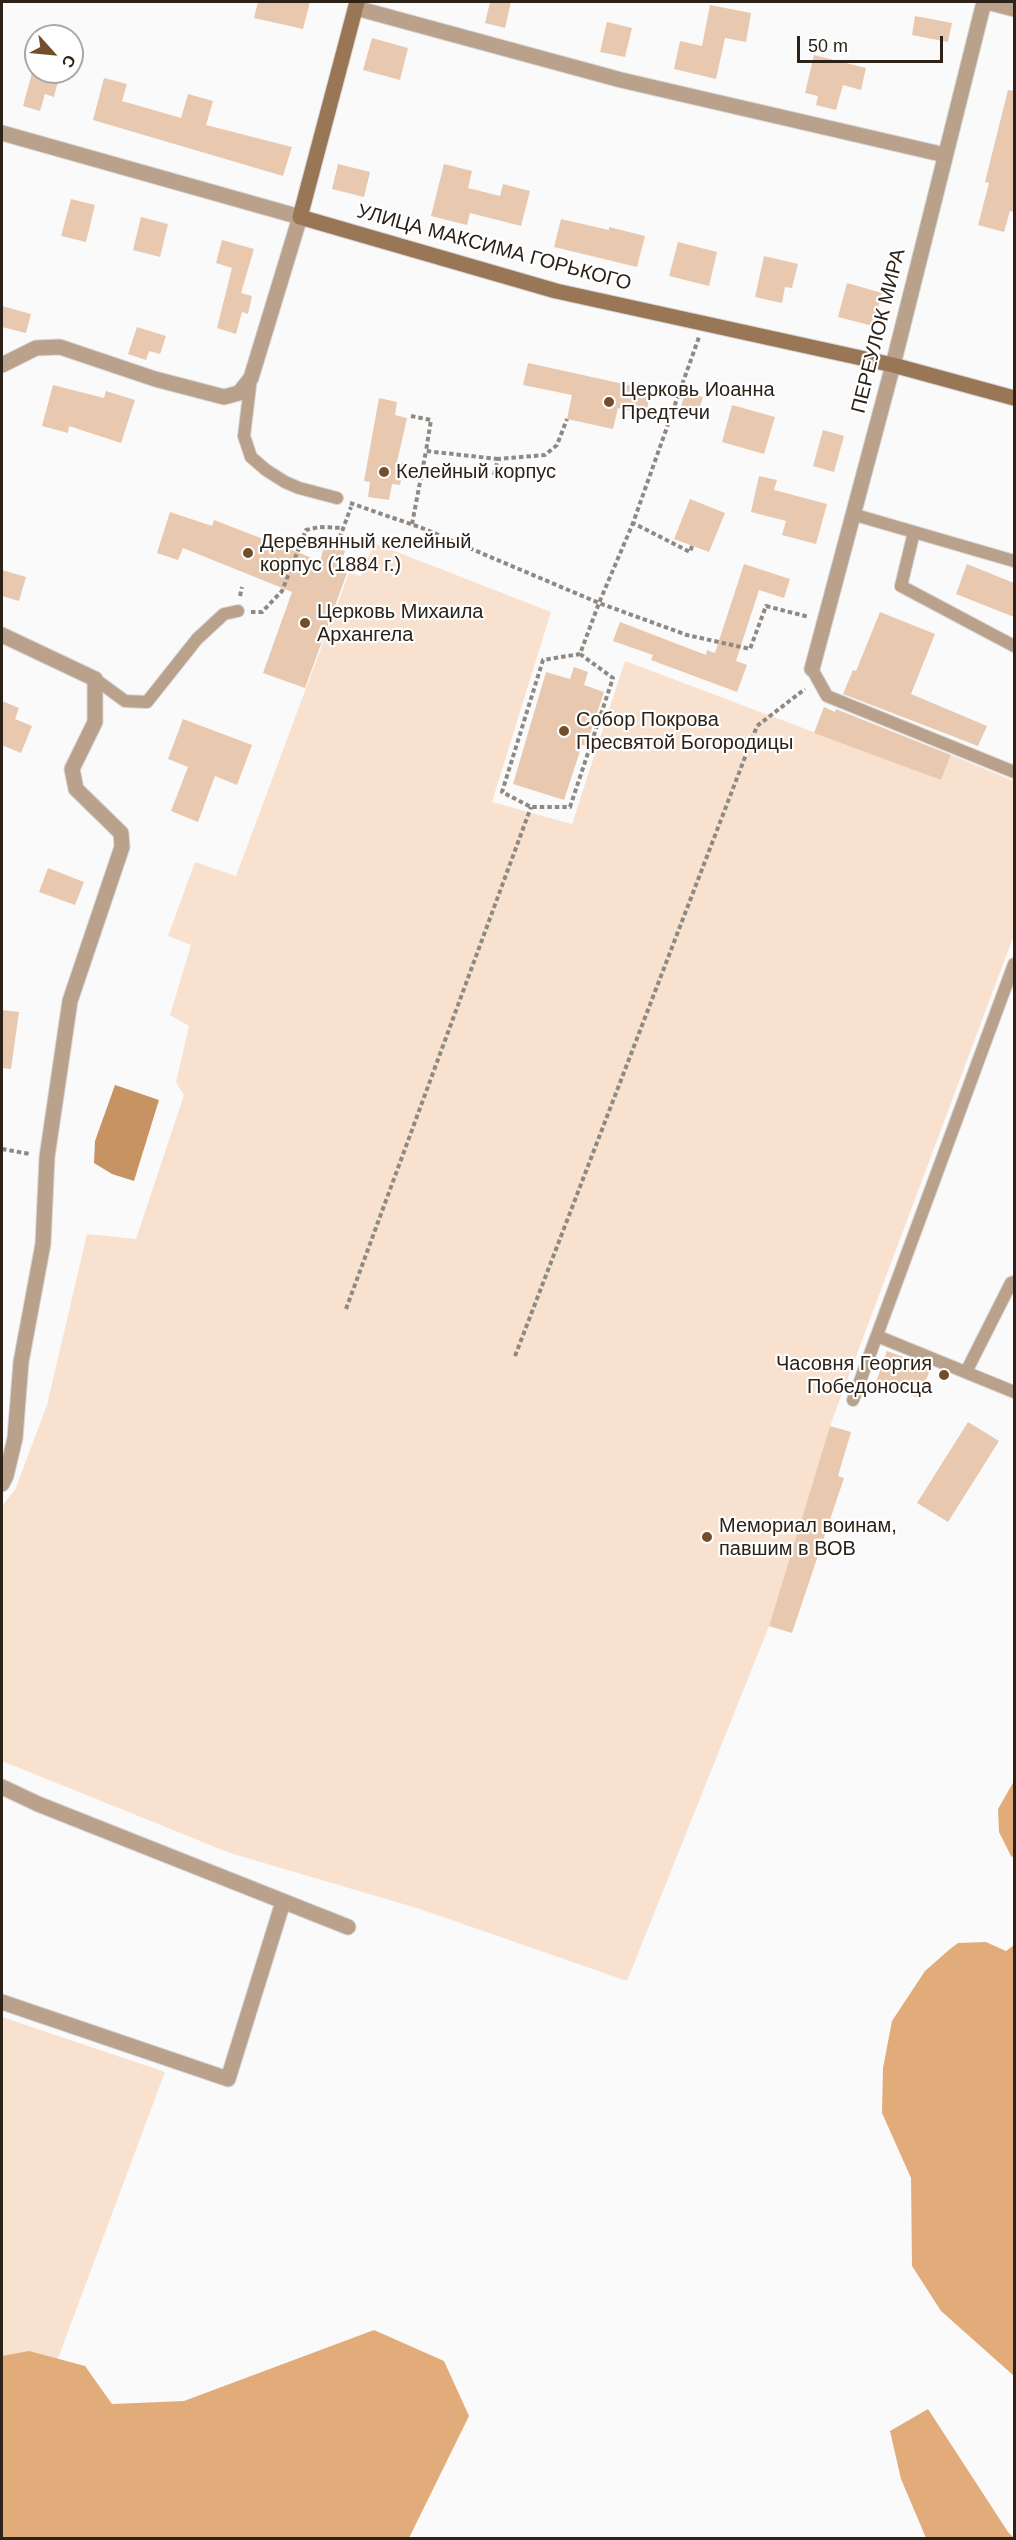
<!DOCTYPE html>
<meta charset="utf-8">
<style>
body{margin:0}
#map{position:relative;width:1016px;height:2540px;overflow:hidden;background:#fafafa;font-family:Arial,sans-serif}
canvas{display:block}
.frame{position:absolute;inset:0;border:3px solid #2d2218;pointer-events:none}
.north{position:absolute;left:24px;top:24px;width:60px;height:60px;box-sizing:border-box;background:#fff;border:2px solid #aba7a3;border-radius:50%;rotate:117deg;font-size:16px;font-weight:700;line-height:24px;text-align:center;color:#2d2218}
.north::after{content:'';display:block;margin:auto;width:21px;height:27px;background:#734e2a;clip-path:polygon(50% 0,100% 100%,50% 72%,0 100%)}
.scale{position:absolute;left:797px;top:36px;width:146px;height:27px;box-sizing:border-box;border:3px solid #2d2218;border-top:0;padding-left:8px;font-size:18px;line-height:21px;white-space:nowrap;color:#2d2218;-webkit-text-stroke:4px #fff;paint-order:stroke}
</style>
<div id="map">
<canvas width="1016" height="2540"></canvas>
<div class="frame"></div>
<div class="north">С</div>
<div class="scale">50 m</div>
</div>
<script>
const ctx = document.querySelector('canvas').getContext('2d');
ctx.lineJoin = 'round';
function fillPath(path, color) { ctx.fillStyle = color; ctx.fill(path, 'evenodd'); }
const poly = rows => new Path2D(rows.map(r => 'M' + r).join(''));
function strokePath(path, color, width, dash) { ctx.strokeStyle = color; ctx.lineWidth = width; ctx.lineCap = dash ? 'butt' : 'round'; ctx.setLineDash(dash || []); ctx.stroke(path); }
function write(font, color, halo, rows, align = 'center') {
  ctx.font = font + ' Arial,sans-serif'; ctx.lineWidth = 4.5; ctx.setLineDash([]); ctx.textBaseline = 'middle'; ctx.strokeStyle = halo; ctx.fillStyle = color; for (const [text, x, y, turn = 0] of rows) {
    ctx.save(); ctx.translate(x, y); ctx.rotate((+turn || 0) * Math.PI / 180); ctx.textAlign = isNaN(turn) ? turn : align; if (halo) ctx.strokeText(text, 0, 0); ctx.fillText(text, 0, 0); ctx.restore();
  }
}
const green = poly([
 [374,543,551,612,492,802,572,824,625,661,941,780,951,755,1014,781,1014,935,830,1426,769,1626,627,1981,420,1909,230,1853,2,1761,2,1506,15,1490,47,1405,87,1234,136,1239,184,1095,176,1082,189,1026,170,1015,191,945,168,936,195,862,236,876,349,573,361,576],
 [2,2017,165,2072,45,2393,2,2378]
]);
const forest = poly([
 [1014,1781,1014,1858,1011,1856,999,1832,998,1809],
 [986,1942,1006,1951,1014,1945,1014,2376,941,2311,912,2266,911,2178,882,2113,883,2068,892,2021,925,1971,950,1949,958,1943],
 [374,2330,444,2361,469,2416,409,2538,2,2538,2,2356,29,2351,85,2366,112,2404,184,2401],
 [928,2409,1008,2532,1014,2538,926,2538,901,2479,890,2431]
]);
const water = poly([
 [115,1085,159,1100,134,1181,112,1174,94,1163,95,1141]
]);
const building = poly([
 [258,2,310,2,303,29,254,18],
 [490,2,511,2,505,28,485,23],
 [710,5,751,13,746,42,725,38,716,79,674,69,680,41,702,46],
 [915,16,952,23,948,42,912,35],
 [607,22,632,28,625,57,600,52],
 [372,38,408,48,400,80,363,70],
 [814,55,866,68,861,90,843,85,836,110,816,105,818,96,805,93],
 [32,73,58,81,54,97,45,94,40,111,23,106],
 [104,78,127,84,122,101,181,118,188,94,213,101,206,125,292,147,283,176,93,120],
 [1008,90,1014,91,1014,212,1010,211,1004,232,978,225,989,183,985,182],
 [338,164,370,172,364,197,332,189],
 [444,164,472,171,468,188,500,196,503,184,530,191,521,226,470,213,467,225,431,216],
 [71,199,95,205,86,242,61,236],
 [141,217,168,224,160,257,133,250],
 [561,219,609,230,609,227,645,236,637,267,554,247],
 [222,240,254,249,241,293,252,296,248,314,242,312,236,334,217,328,232,268,216,263],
 [678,242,717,252,709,286,669,276],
 [764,256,798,264,792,288,785,287,782,303,755,297],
 [847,283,882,293,873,326,838,317],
 [2,306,31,314,26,333,2,327],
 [137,327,166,336,160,354,149,351,146,360,128,354],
 [528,363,651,390,646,414,618,408,613,429,567,419,572,395,523,385],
 [53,385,104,398,106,391,135,400,121,443,69,426,68,433,42,426],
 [685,392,703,397,697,416,680,411],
 [379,398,397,402,395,415,407,418,397,462,404,463,400,485,392,484,389,500,368,497,370,482,364,481],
 [732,405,775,417,764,454,722,442],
 [823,430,844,436,834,472,813,466],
 [759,476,777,480,774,490,827,504,816,544,782,535,786,521,751,512],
 [690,499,725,513,709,552,674,539],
 [170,512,212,526,214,520,320,561,325,544,345,551,338,570,347,573,305,688,263,673,292,592,183,548,178,560,157,553],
 [744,564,790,579,784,598,759,590,736,661,747,665,737,692,651,660,653,655,613,641,620,622,706,655,707,650,715,653],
 [967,564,1014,583,1014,617,956,594],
 [2,570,26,577,19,601,2,596],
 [880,612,935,634,911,694,987,726,978,746,843,694,853,670,856,671],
 [574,667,588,672,584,685,604,692,586,746,582,745,564,800,513,784,546,672,570,679],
 [2,701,19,708,15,719,32,726,21,753,4,746,2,750],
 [824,707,835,712,836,709,951,755,941,780,814,733],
 [183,719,252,745,237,785,215,776,198,822,171,811,188,767,168,759],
 [48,868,84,882,75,905,39,892],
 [2,1010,19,1012,11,1069,2,1068],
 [887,1351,931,1367,919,1398,876,1382],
 [968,1422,999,1441,948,1522,917,1503],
 [830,1426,851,1432,838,1476,844,1478,792,1633,769,1626]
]);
const path = poly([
 [411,416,431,420,426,451,498,459],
 [494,475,498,459,545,455,557,445,567,419],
 [350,503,422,528,599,603,687,635,750,649,766,606,809,617],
 [412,524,426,451],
 [337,545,351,507],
 [692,546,690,552,633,523,699,337],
 [240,596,242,587],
 [251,612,262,612,282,591,306,530,319,527,343,528],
 [580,654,613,678,570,807,531,807,502,792,543,660,580,654,599,603,633,523],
 [2,1149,30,1154],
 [346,1309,531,807],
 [515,1356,757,726,805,689]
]);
const lane = poly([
 [251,378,244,436,251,457,266,470,285,482,299,488,337,498],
 [852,514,1014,561],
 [914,532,901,586,1014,646],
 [812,669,827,696,1014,772],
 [95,679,125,701,147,702,197,639,224,614,238,611],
 [877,1336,1014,1392],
 [966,1372,1011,1283,1014,1282],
 [853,1400,1014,964]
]);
const street = poly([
 [987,2,1014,9],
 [356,8,621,80,945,155],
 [2,133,300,217,251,378,239,393,224,397,155,379,60,347,36,348,2,365],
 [2,635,95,679,95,722,72,769,76,789,121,833,122,847,70,1001,47,1157,43,1244,21,1362,15,1438,6,1476,2,1484],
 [812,669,893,365,984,2],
 [2,1787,38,1804,348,1927],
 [2,2002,228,2079,283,1902]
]);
const secondary = poly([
 [357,2,300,217,556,291,893,365,1014,398]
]);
const markers = [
 [609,402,6,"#734e2a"],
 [384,472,6,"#734e2a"],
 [248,553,6,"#734e2a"],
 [305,623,6,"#734e2a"],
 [564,731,6,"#734e2a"],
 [944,1375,6,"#734e2a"],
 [707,1537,6,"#734e2a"]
];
const streetNames = [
 ["УЛИЦА МАКСИМА ГОРЬКОГО",494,248,15],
 ["ПЕРЕУЛОК МИРА",879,331,-76]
];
const poiNames = [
 ["Церковь Иоанна",621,390],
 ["Предтечи",621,413],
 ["Келейный корпус",396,472],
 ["Деревянный келейный",260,542],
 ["корпус (1884 г.)",260,565],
 ["Церковь Михаила",317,612],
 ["Архангела",317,635],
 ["Собор Покрова",576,720],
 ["Пресвятой Богородицы",576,743],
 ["Часовня Георгия",932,1364,"right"],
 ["Победоносца",932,1387,"right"],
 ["Мемориал воинам,",719,1526],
 ["павшим в ВОВ",719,1549]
];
fillPath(green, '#f8e2cf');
fillPath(forest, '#e2ac7a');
fillPath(water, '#c89362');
fillPath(building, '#e8c9af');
strokePath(lane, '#d9d7d6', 14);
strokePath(street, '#d9d7d6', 17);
strokePath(secondary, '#d9d7d6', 17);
strokePath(path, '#8f8984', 4, [4.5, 3]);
strokePath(lane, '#b9a18c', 12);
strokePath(street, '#b9a18c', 15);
strokePath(secondary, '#987656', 15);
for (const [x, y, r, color] of markers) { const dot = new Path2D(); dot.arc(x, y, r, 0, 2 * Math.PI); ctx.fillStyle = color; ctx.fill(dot); strokePath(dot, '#fff', 2); }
write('20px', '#2d2218', '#fff', streetNames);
write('20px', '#2d2218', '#fff', poiNames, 'left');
</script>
